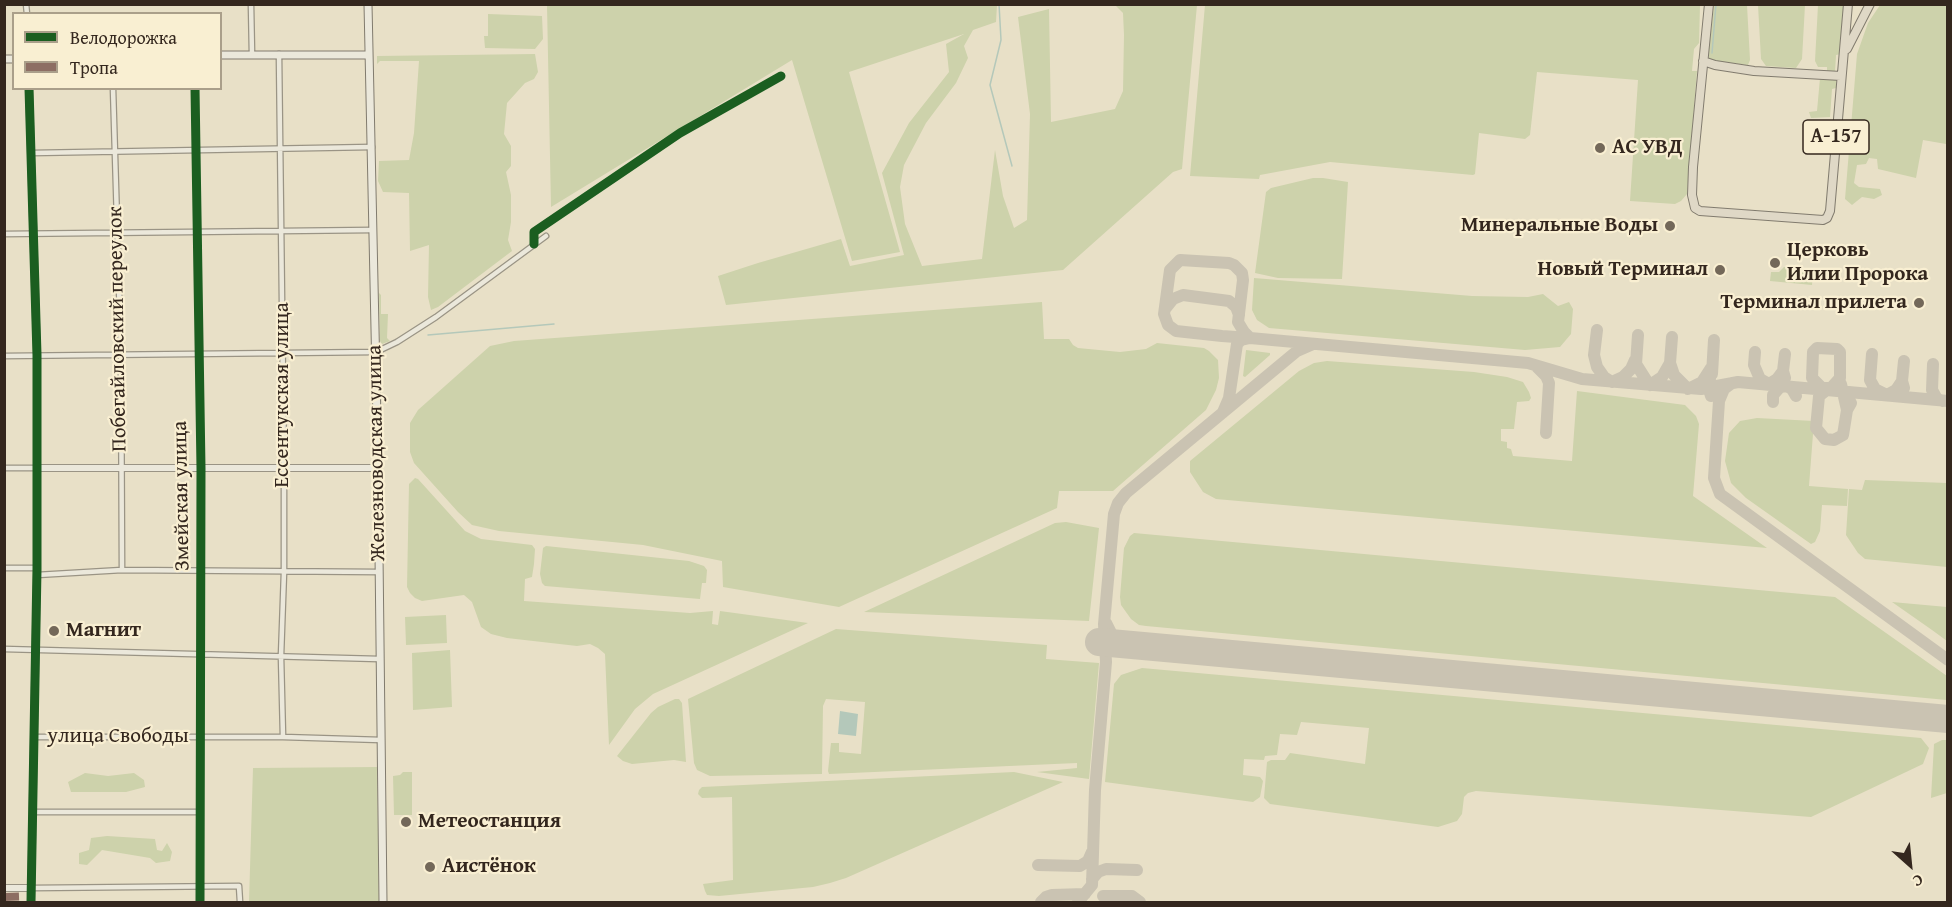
<!DOCTYPE html>
<meta charset="utf-8">
<style>
body{margin:0}
#map{position:relative;width:1952px;height:907px;overflow:hidden;background:#e8e0c7;font-family:"Gentium Book Plus",serif}
canvas{display:block}
.frame{position:absolute;inset:0;border:6px solid #34271e;pointer-events:none}
.legend{position:absolute;left:12px;top:12px;width:210px;height:78px;box-sizing:border-box;background:#f9efd2;border:2px solid #aa9f8a;margin:0;padding:8px 10px;list-style:none;font-size:18px;color:#34271e}
.legend li{display:flex;align-items:center;gap:12px;height:30px}
.legend b{width:30px;border:2px solid #aa9f8a}
.north{position:absolute;left:1880px;top:835px;width:60px;height:60px;-webkit-text-stroke:4px #f9efd2;paint-order:stroke;rotate:153deg;font-size:16px;font-weight:700;line-height:24px;text-align:center;color:#34271e}
.north::after{content:'';display:block;margin:auto;width:21px;height:27px;background:#34271e;clip-path:polygon(50% 0,100% 100%,50% 72%,0 100%)}
</style>
<div id="map">
<canvas width="1952" height="907"></canvas>
<div class="frame"></div>
<ul class="legend">
<li><b style="height:8px;background:#1b5e20"></b>Велодорожка</li>
<li><b style="height:8px;background:#8d6e63"></b>Тропа</li>
</ul>
<div class="north">С</div>
</div>
<script>
const ctx = document.querySelector('canvas').getContext('2d');
ctx.lineJoin = 'round';
function fillPath(path, color) { ctx.fillStyle = color; ctx.fill(path, 'evenodd'); }
const poly = rows => new Path2D(rows.map(r => 'M' + r).join(''));
function strokePath(path, color, width, dash) { ctx.strokeStyle = color; ctx.lineWidth = width; ctx.lineCap = dash ? 'butt' : 'round'; ctx.setLineDash(dash || []); ctx.stroke(path); }
function write(font, color, halo, rows, align = 'center') {
  ctx.font = font + ' "Gentium Book Plus",serif'; ctx.lineWidth = 4.5; ctx.setLineDash([]); ctx.textBaseline = 'middle'; ctx.strokeStyle = halo; ctx.fillStyle = color; for (const [text, x, y, turn = 0] of rows) {
    ctx.save(); ctx.translate(x, y); ctx.rotate((+turn || 0) * Math.PI / 180); ctx.textAlign = isNaN(turn) ? turn : align; if (halo) ctx.strokeText(text, 0, 0); ctx.fillText(text, 0, 0); ctx.restore();
  }
}
const green = poly([
 [547,5,997,5,996,22,973,30,964,46,968,58,956,83,926,123,904,165,900,187,905,224,922,266,982,259,995,150,1003,196,1014,228,1027,220,1030,114,1018,17,1049,9,1051,122,1115,109,1123,91,1124,35,1123,13,1115,5,1197,5,1182,169,1173,172,1063,270,726,305,718,276,758,263,841,239,850,266,904,255,882,173,909,123,949,72,946,44,964,34,849,72,900,252,852,261,792,60,551,207],
 [1205,5,1700,5,1699,43,1694,49,1692,71,1697,71,1687,194,1681,201,1675,204,1630,201,1638,80,1537,72,1530,135,1525,139,1479,133,1475,174,1473,175,1330,162,1260,175,1259,179,1190,176],
 [1714,5,1747,5,1750,60,1748,65,1712,61,1708,57],
 [1758,5,1805,5,1802,59,1796,68,1766,66,1761,59],
 [1818,5,1845,5,1841,54,1836,55,1835,73,1827,72,1827,67,1818,67,1815,61],
 [1880,5,1947,5,1946,144,1923,140,1916,178,1878,169,1877,159,1869,158,1866,164,1857,165,1854,183,1859,187,1880,189,1882,195,1874,199,1862,197,1852,205,1845,199,1857,54,1868,23],
 [488,14,542,16,543,39,535,49,485,48,484,36,488,36],
 [535,54,538,72,534,79,525,83,507,103,504,134,511,146,511,166,506,172,511,195,511,222,508,240,512,251,438,307,431,310,428,297,429,245,410,251,409,193,383,192,378,181,379,161,409,160,414,133,419,61,380,61,377,64,377,56],
 [1820,78,1836,79,1836,88,1832,89,1830,117,1811,118,1809,112,1817,111],
 [1313,178,1323,178,1348,182,1342,279,1278,278,1255,273,1266,192,1271,188],
 [1784,267,1793,268,1793,271,1813,273,1812,285,1770,281,1771,272,1779,272],
 [1254,278,1472,296,1528,297,1543,294,1558,306,1569,302,1573,309,1571,334,1560,347,1525,350,1269,328,1257,320,1252,310],
 [379,293,381,295,381,314,388,314,387,338,390,341,382,344,380,341],
 [1042,302,1044,339,1069,339,1073,345,1078,348,1120,352,1146,349,1157,343,1204,348,1209,351,1218,360,1219,378,1216,390,1206,410,1113,491,1059,491,1057,508,839,607,723,587,722,561,643,545,499,531,472,525,458,512,414,463,410,452,410,423,418,410,490,346,514,341],
 [1246,350,1270,353,1270,355,1245,377,1243,376],
 [1327,361,1474,372,1507,377,1523,382,1529,392,1531,398,1529,401,1517,402,1514,429,1501,429,1501,441,1507,442,1507,448,1511,449,1513,456,1572,461,1577,391,1685,405,1696,416,1699,424,1693,496,1767,548,1216,499,1203,492,1190,472,1190,461,1299,371,1314,363],
 [1757,418,1814,421,1809,486,1848,489,1847,506,1822,505,1820,531,1815,542,1811,544,1746,498,1731,483,1725,461,1729,433,1740,421],
 [415,478,418,479,465,531,481,539,532,545,535,549,534,564,532,577,525,579,524,601,690,613,713,611,712,624,718,625,720,611,808,623,653,694,635,709,609,745,605,654,598,648,590,644,577,646,507,638,491,634,481,627,472,602,464,595,422,601,415,598,410,593,407,587,409,484],
 [1865,480,1947,483,1947,567,1865,559,1858,553,1846,535,1849,489,1862,490],
 [1066,522,1099,528,1089,621,864,612,1055,523],
 [1134,533,1835,597,1947,676,1947,700,1146,626,1139,625,1131,619,1121,605,1120,597,1124,548,1130,536],
 [546,546,689,561,704,566,707,570,706,583,702,583,700,599,545,586,542,583,540,574,543,548],
 [1892,602,1947,607,1947,641,1932,630],
 [446,615,447,643,406,645,405,617],
 [836,629,1047,645,1046,659,1099,663,1089,779,1037,772,1077,768,1077,763,829,774,828,771,831,743,839,743,839,752,861,754,865,702,826,699,823,706,822,774,710,776,697,770,694,763,688,699],
 [450,650,452,707,413,710,412,653],
 [1142,668,1921,738,1929,748,1923,764,1811,817,1476,791,1468,793,1464,797,1462,814,1457,821,1438,827,1270,804,1264,798,1267,762,1271,760,1285,760,1290,753,1365,764,1369,728,1301,722,1297,735,1280,734,1277,755,1265,756,1264,760,1244,759,1243,775,1260,777,1263,781,1260,797,1253,802,1105,782,1114,684,1121,675],
 [675,699,679,699,682,703,686,762,674,760,632,764,623,761,617,756,651,713,658,707],
 [1942,740,1947,740,1947,793,1931,798,1934,744],
 [377,767,379,902,249,902,253,768],
 [403,772,412,772,412,815,394,815,393,776,400,775],
 [1014,772,1063,782,846,878,830,883,813,887,719,896,707,895,705,891,703,884,733,880,732,797,702,798,698,794,699,790,702,787],
 [85,773,108,776,134,773,144,780,145,787,126,792,71,792,68,782],
 [107,836,155,839,157,850,162,851,167,843,172,852,170,861,156,863,150,858,102,850,87,865,79,864,79,853,89,850,91,838]
]);
const water = poly([
 [840,711,858,714,856,736,838,734]
]);
const stream = poly([
 [999,4,1001,40,990,85,1012,166],
 [1712,53,1716,4],
 [428,335,554,324]
]);
const taxiway = poly([
 [1165,309,1173,299,1183,295,1229,301,1236,307,1239,315],
 [1597,330,1594,355,1597,367,1604,377,1612,382,1623,377,1631,369,1635,360],
 [1638,335,1636,364,1648,383,1650,385,1662,377,1670,363],
 [1672,337,1670,363,1674,375,1688,389,1702,382,1711,368,1709,389,1711,396],
 [1817,348,1837,349,1840,352,1840,378,1831,388,1822,388,1812,378,1813,352,1817,348],
 [1755,352,1754,365,1760,379,1769,384,1777,379,1783,371],
 [1785,354,1783,371,1785,378],
 [1872,354,1870,380,1875,389,1887,395,1896,390,1902,381],
 [1904,361,1902,381,1904,388],
 [1933,364,1932,390,1937,399,1943,401],
 [1537,367,1546,376,1549,383,1546,433],
 [1712,374,1714,340],
 [1732,383,1724,389,1719,401,1714,478,1720,494,1948,660],
 [1841,384,1847,410],
 [1773,402,1773,395,1780,387,1787,386,1792,389,1796,396],
 [1223,412,1229,398,1237,344,1241,340,1250,338,1244,332,1238,322,1243,280,1242,273,1234,265,1229,263,1180,260,1170,270,1164,314,1168,325,1176,331,1222,336,1250,338,1528,363,1582,379,1701,389,1738,382,1948,401],
 [1825,439,1834,440,1843,435,1847,410,1851,403],
 [1825,439,1816,428,1819,396,1828,389],
 [1106,623,1112,635,1128,645],
 [1038,865,1080,866,1088,861,1092,852],
 [1092,879,1098,872,1106,869,1137,870],
 [1103,896,1132,896,1140,902],
 [1041,902,1046,897,1052,895,1085,894],
 [1078,902,1092,885,1095,790,1106,662,1104,624,1114,514,1118,503,1126,493,1297,351,1313,344]
]);
const runway = poly([
 [1099,642,1948,719]
]);
const minor = poly([
 [26,4,27,14],
 [251,4,252,55],
 [279,54,284,468,284,572,281,656,283,737],
 [113,88,121,354,122,570],
 [195,88,201,468,200,902],
 [32,153,372,147],
 [4,234,373,230],
 [534,244,534,232,680,133,781,76],
 [4,356,376,352,397,342,436,317,546,236],
 [4,468,37,468],
 [4,568,37,568],
 [37,575,122,570,379,572],
 [4,649,379,659],
 [35,737,283,737,381,740],
 [34,812,200,812],
 [32,888,239,886,240,902]
]);
const tertiary = poly([
 [29,88,37,355,37,569,31,902],
 [37,468,378,468],
 [4,888,32,888]
]);
const secondary = poly([
 [368,4,378,468,383,902],
 [220,55,369,55],
 [4,59,14,59]
]);
const primary = poly([
 [1709,4,1693,167,1692,195,1695,208,1700,211,1823,220,1827,218,1830,211,1848,4],
 [1847,49,1870,4],
 [1703,61,1715,65,1754,71,1841,76]
]);
const quiet = poly([
 [4,897,31,896]
]);
const cycleway = poly([
 [29,88,37,355,37,569,31,902],
 [195,88,201,468,200,902],
 [534,244,534,232,680,133,781,76]
]);
const markers = [
 [1600,148,6,"#736859"],
 [1670,226,6,"#736859"],
 [1775,263,6,"#736859"],
 [1720,270,6,"#736859"],
 [1919,303,6,"#736859"],
 [54,631,6,"#736859"],
 [406,822,6,"#736859"],
 [430,867,6,"#736859"]
];
const shields = [
 [1836,137,66]
];
const shieldNames = [
 ["А-157",1836,137]
];
const poiNames = [
 ["АС УВД",1612,148],
 ["Минеральные Воды",1658,226,"right"],
 ["Церковь",1787,251],
 ["Илии Пророка",1787,275],
 ["Новый Терминал",1708,270,"right"],
 ["Терминал прилета",1907,303,"right"],
 ["Магнит",66,631],
 ["Метеостанция",418,822],
 ["Аистёнок",442,867]
];
const streetNames = [
 ["Побегайловский переулок",118,329,-91],
 ["Ессентукская улица",283,395,-90],
 ["Железноводская улица",377,453,-91],
 ["Змейская улица",182,496,-91],
 ["улица Свободы",118,737]
];
fillPath(green, '#cdd2ab');
fillPath(water, '#b4c8ba');
strokePath(stream, '#b4c8ba', 1.5);
strokePath(taxiway, '#cac3b2', 12);
strokePath(runway, '#cac3b2', 28);
strokePath(minor, '#9a9485', 7);
strokePath(tertiary, '#9a9485', 8);
strokePath(secondary, '#817b6e', 9);
strokePath(primary, '#817b6e', 10);
strokePath(minor, '#ebe8db', 4.5);
strokePath(tertiary, '#ebe8db', 6);
strokePath(secondary, '#ebe8db', 7);
strokePath(primary, '#dfd8c6', 8);
strokePath(quiet, '#8d6e63', 8, [15, 8]);
strokePath(cycleway, '#1b5e20', 9);
for (const [x, y, r, color] of markers) { const dot = new Path2D(); dot.arc(x, y, r, 0, 2 * Math.PI); ctx.fillStyle = color; ctx.fill(dot); strokePath(dot, '#f9efd2', 2); }
for (const [x, y, w] of shields) { const box = new Path2D(); box.roundRect(x - w / 2, y - 17, w, 34, 4.5); ctx.fillStyle = '#f9efd2'; ctx.fill(box); strokePath(box, '#34271e', 1.5); }
write('bold 20px', '#34271e', null, shieldNames);
write('bold 21px', '#34271e', '#f9efd2', poiNames, 'left');
write('21px', '#34271e', '#f9efd2', streetNames);
</script>
